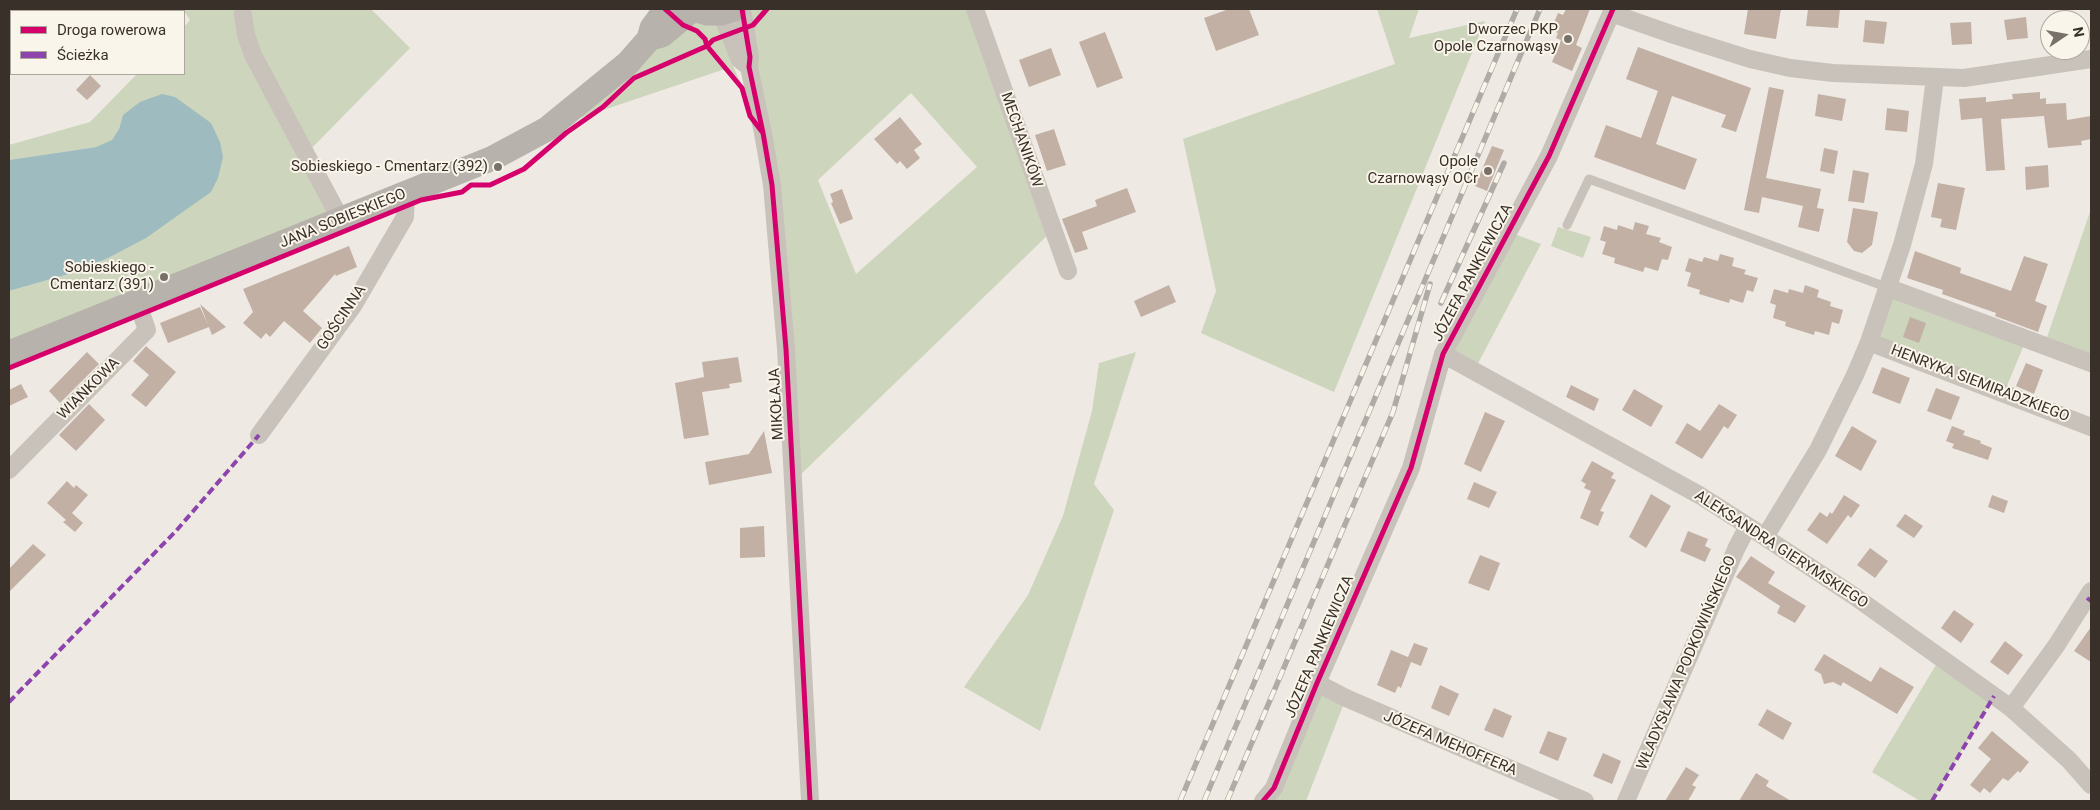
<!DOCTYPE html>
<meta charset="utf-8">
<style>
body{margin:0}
#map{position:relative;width:2100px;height:810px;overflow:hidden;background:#eeeae3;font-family:Roboto,sans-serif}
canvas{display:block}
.frame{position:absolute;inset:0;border:10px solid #393029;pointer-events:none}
.legend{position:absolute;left:10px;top:10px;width:175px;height:65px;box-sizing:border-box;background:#faf5ea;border:1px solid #ada69d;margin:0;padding:6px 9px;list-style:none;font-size:15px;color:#393029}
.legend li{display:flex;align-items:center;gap:10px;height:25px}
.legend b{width:25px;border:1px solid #ada69d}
.north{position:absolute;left:2040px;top:10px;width:50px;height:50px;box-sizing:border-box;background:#faf5ea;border:1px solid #ada69d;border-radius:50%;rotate:78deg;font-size:14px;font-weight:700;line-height:20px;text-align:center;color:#393029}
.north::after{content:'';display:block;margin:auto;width:18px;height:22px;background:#78716a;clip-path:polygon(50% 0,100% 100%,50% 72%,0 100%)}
</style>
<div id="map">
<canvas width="2100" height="810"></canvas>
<div class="frame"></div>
<ul class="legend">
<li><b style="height:6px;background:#d6006c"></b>Droga rowerowa</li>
<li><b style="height:6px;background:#8e44ad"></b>Ścieżka</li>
</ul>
<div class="north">N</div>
</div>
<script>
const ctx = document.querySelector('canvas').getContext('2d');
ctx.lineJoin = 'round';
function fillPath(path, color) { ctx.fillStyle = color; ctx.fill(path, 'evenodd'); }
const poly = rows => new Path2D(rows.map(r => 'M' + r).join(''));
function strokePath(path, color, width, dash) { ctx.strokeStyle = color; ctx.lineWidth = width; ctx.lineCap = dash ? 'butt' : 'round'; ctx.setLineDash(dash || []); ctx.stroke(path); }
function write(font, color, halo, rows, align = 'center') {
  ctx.font = font + ' Roboto,sans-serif'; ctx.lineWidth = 4; ctx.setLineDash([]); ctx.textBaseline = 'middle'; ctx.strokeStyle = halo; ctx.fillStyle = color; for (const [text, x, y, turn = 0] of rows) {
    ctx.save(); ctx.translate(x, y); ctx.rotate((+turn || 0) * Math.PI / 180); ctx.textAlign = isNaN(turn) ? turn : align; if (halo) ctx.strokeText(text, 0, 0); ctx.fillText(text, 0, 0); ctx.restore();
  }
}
const green = poly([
 [179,9,236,9,243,13,245,9,371,9,410,48,305,155,341,220,9,353,9,291,69,274,106,259,123,115,119,129,113,140,96,147,9,160,9,145,90,122,137,74,184,74,184,27,190,20,184,11],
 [676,9,975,9,1053,230,793,482,786,349,749,67,733,66,741,84,728,68,547,129],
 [911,93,977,167,856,274,818,180],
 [1377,9,1419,9,1409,38,1485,21,1334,392,1201,333,1216,291,1183,139,1395,64],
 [2090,212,2091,212,2091,363,2044,346],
 [1558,227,1591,237,1583,258,1551,246],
 [1509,232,1541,244,1474,371,1443,354],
 [1889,288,2026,340,2004,393,1869,342],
 [1136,352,1094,484,1114,510,1040,731,964,687,1028,595,1063,516,1092,411,1099,363],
 [1940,658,1994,696,1932,801,1920,801,1872,772],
 [1317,683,1346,698,1306,801,1263,801]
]);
const water = poly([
 [162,94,175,97,211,123,220,142,223,157,218,178,211,192,146,238,106,259,69,274,9,291,9,160,96,147,112,140,119,129,123,115,140,102]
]);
const building = poly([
 [1229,9,1249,9,1259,35,1216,51,1204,18],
 [1566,9,1590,9,1576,45,1582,48,1572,71,1552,62,1561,40,1556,38,1558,33,1551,30,1558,13,1563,15],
 [1748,9,1781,9,1776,39,1744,34],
 [1808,9,1840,9,1838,28,1806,26],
 [2026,17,2028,38,2007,40,2004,20],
 [1865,20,1887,22,1884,44,1863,42],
 [1971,22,1972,44,1952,45,1950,23],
 [1105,32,1123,78,1097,88,1079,42],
 [1638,47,1751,88,1736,132,1721,127,1726,115,1672,96,1656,144,1697,159,1685,190,1594,157,1606,125,1641,138,1658,91,1626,79],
 [1051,48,1061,75,1029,87,1019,60],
 [90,75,101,86,87,100,76,90],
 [1769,87,1784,90,1766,178,1821,189,1817,208,1824,209,1819,232,1798,227,1803,206,1762,197,1759,213,1744,210],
 [2040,92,2040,99,2046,98,2046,104,2066,103,2067,120,2091,116,2091,139,2081,141,2082,145,2048,148,2044,116,2001,119,2005,170,1986,171,1982,118,1961,120,1959,99,1986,97,1986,102,2013,99,2012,94],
 [1818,94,1846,99,1842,121,1815,116],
 [1887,108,1909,111,1907,132,1885,130],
 [900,117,922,144,914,150,920,158,907,169,900,161,897,164,874,139],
 [1054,129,1066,165,1047,171,1035,135],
 [1492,146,1504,150,1487,191,1475,186],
 [1824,148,1838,151,1834,174,1820,171],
 [2048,165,2049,187,2026,190,2025,167],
 [1853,170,1869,173,1864,203,1848,201],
 [1938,183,1965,188,1956,230,1940,227,1942,219,1931,217],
 [1127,188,1136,212,1082,232,1088,249,1075,253,1062,219,1097,206,1095,200],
 [842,189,853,219,840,224,831,203,833,202,830,194],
 [1853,208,1878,212,1872,245,1862,253,1854,251,1847,242],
 [1635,222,1649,226,1646,234,1661,238,1659,242,1672,247,1668,260,1662,259,1658,271,1645,267,1643,272,1614,263,1615,258,1602,254,1606,242,1600,240,1604,226,1617,230,1618,225,1633,230],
 [349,246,357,267,336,276,335,274,303,311,322,328,310,343,284,321,270,337,266,333,261,339,243,323,253,312,243,289],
 [1915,251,1961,268,1960,273,2011,291,2024,256,2048,264,2035,301,2047,306,2038,332,1995,316,1996,313,1942,294,1943,290,1907,278],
 [1720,254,1734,258,1732,266,1746,270,1744,274,1758,278,1753,292,1747,290,1743,303,1730,299,1729,303,1699,294,1700,290,1687,286,1691,273,1685,271,1689,258,1702,262,1704,257,1718,261],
 [1169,285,1176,302,1141,317,1134,301],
 [1805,285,1819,290,1817,297,1831,302,1830,306,1843,310,1839,324,1832,322,1829,335,1815,331,1814,335,1785,326,1786,322,1773,318,1776,305,1770,303,1774,289,1788,293,1789,289,1803,293],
 [200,304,226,327,212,335],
 [200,307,209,327,168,343,160,323],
 [1910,317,1926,323,1919,343,1903,337],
 [146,346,176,372,146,407,131,395,149,375,133,361],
 [87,352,99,364,60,403,49,391],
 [738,357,742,382,729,384,730,388,702,392,709,435,684,439,675,383,704,377,702,362],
 [2026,363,2043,370,2034,394,2016,386],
 [1882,367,1910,378,1900,404,1872,393],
 [21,384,28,397,9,406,9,390],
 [1571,385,1599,399,1594,411,1566,397],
 [1936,388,1960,397,1951,420,1927,411],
 [1634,389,1663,406,1651,427,1622,410],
 [89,404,105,420,76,451,59,435],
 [1719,404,1737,415,1728,429,1724,426,1702,459,1675,443,1687,423,1700,431],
 [1485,412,1505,421,1481,472,1464,464],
 [1852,426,1877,441,1861,471,1835,456],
 [1952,426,1965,431,1963,435,1981,441,1980,443,1992,448,1988,460,1952,448,1954,444,1946,441],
 [764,431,772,473,709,485,705,462,749,454],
 [1592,461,1614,473,1611,478,1616,480,1600,511,1604,512,1598,526,1580,518,1591,491,1584,488,1586,484,1581,481],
 [67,481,74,488,76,485,88,495,72,513,83,523,75,532,63,522,66,520,47,503],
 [1474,482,1497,492,1489,508,1467,499],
 [1651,494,1671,506,1646,548,1629,537],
 [1844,495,1860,505,1851,518,1848,515,1827,544,1807,530,1820,512,1827,517,1830,512,1832,514],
 [1992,495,2008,501,2004,513,1988,507],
 [1905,514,1923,526,1914,538,1896,526],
 [764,526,765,557,740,558,740,528],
 [1688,531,1708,539,1705,546,1711,549,1705,562,1680,551],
 [33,544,46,555,9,592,9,569],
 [1870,548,1888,561,1875,578,1857,565],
 [1480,555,1500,563,1489,591,1468,583],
 [1751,556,1775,572,1768,583,1806,606,1795,623,1777,613,1780,606,1736,577],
 [1954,610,1974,624,1961,643,1941,628],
 [2091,627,2091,662,2074,651],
 [2005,641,2023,655,2008,675,1990,662],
 [1414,643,1428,648,1421,666,1411,662,1401,688,1398,686,1395,693,1377,685,1391,650,1408,657],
 [1824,654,1871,682,1880,667,1914,687,1897,714,1843,682,1841,686,1833,682,1824,684,1821,674,1814,670],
 [1440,685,1459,694,1449,716,1431,708],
 [1494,708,1512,716,1503,738,1484,730],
 [1767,709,1792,723,1783,740,1758,725],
 [1548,731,1567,738,1558,761,1539,753],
 [1992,731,2029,762,2020,773,2018,771,2008,781,2003,778,1990,793,1984,788,1980,793,1970,785,1991,759,1978,748],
 [1603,753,1621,761,1612,784,1593,776],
 [1686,767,1699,775,1692,785,1696,787,1688,801,1665,801],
 [1756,773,1769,781,1766,786,1791,801,1739,801]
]);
const lane = poly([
 [1567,225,1589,179,1889,288]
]);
const street = poly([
 [742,9,750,57,749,67,763,133,772,185,786,349,810,801],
 [975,9,1068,271],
 [721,13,740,60,749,67],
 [1611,13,1674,35,1750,59,1790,68,1833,73,1964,78,2091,59],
 [243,14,246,35,253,55,341,220],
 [1889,288,2091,363],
 [1869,342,2091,427],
 [1443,354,1701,496,1748,526,1854,596,2011,708,2069,760,2091,785],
 [259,435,353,306,405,217,406,194],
 [9,470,147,330,137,301],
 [1765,537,1818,450,1855,375,1869,342,1902,245,1924,164,1935,78],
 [1317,683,1346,698,1585,801],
 [2011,708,2056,646,2091,591],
 [1263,801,1274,788,1317,683,1411,468,1443,354,1549,156,1613,9],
 [1626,801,1737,547,1748,526]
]);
const secondary = poly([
 [694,9,707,13,721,13,734,9],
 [651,38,662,35,693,9],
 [9,353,493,158,547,129,628,63,649,39,652,28,666,9]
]);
const rail = poly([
 [1441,303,1504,163],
 [1180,801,1517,9],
 [1204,801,1540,9],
 [1227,801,1393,412,1430,284]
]);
const quiet = poly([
 [2087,598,2091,601],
 [9,702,176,531,259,435],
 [1932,801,1994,696]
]);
const cycleway = poly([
 [665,9,683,25,697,31,705,39,707,46,713,40,753,25,767,9],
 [742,9,750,57,749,67,763,133,772,185,786,349,810,801],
 [9,368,421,200,462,192,471,185,490,185,524,169,566,133,603,107,634,78,707,46,742,88,750,116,763,133],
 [1263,801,1274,788,1317,683,1411,468,1443,354,1549,156,1613,9]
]);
const markers = [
 [1568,39,5,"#78716a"],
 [498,167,5,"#78716a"],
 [1488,171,5,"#78716a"],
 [164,277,5,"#78716a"]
];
const poiNames = [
 ["Dworzec PKP",1558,30],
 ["Opole Czarnowąsy",1558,47],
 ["Opole",1478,162],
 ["Czarnowąsy OCr",1478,179],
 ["Sobieskiego - Cmentarz (392)",488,167],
 ["Sobieskiego -",154,268],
 ["Cmentarz (391)",154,285]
];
const streetNames = [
 ["MECHANIKÓW",1021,140,71],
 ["JANA SOBIESKIEGO",343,219,-22],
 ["JÓZEFA PANKIEWICZA",1473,273,-62],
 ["GOŚCINNA",342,318,-56],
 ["HENRYKA SIEMIRADZKIEGO",1980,384,21],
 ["WIANKOWA",89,389,-45],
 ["MIKOŁAJA",777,404,-93],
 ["ALEKSANDRA GIERYMSKIEGO",1781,550,33],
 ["JÓZEFA PANKIEWICZA",1320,647,-67],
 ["WŁADYSŁAWA PODKOWIŃSKIEGO",1687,663,-67],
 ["JÓZEFA MEHOFFERA",1450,744,23]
];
fillPath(green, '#cdd5bc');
fillPath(water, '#9ebcc0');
fillPath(building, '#c2b0a4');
strokePath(lane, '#c8c2bb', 9);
strokePath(street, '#c8c2bb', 18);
strokePath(secondary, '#b8b2ac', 25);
strokePath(rail, '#afaba6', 5.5);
strokePath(rail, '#faf5ea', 4, [11]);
strokePath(quiet, '#8e44ad', 4, [8, 4]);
strokePath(cycleway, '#d6006c', 5);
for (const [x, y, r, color] of markers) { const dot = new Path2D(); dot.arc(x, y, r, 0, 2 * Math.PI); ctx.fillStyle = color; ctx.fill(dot); strokePath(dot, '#faf5ea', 2); }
write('15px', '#393029', '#faf5ea', poiNames, 'right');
write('15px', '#393029', '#faf5ea', streetNames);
</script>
